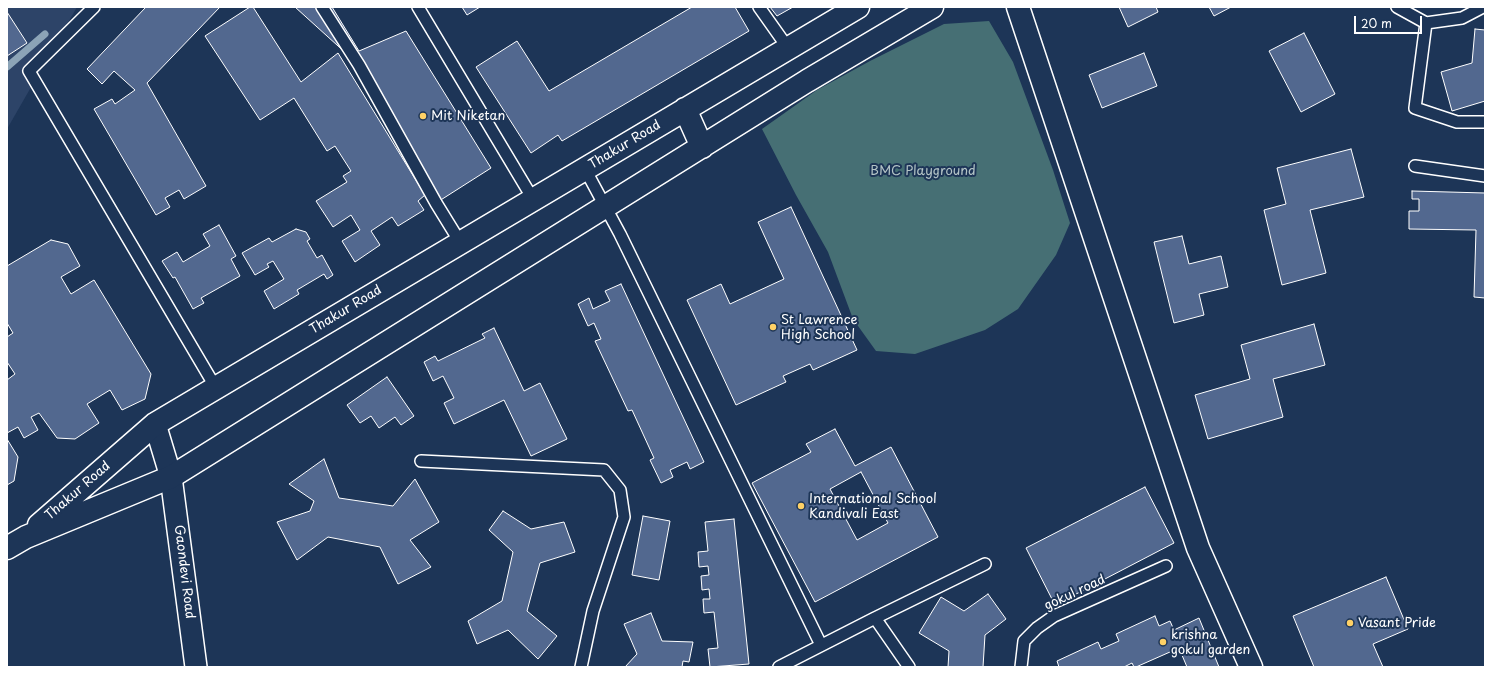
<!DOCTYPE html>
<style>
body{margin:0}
#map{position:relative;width:1492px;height:674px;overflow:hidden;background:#1d3557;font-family:"Playpen Sans",sans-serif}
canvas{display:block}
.frame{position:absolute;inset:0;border:8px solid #fff;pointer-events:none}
.scale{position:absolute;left:1354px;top:16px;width:68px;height:18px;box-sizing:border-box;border:2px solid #fff;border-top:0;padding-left:5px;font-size:12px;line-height:14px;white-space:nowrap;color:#fff;-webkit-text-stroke:3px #1d3557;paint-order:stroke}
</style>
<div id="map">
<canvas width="1492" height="674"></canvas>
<div class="frame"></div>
<div class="scale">20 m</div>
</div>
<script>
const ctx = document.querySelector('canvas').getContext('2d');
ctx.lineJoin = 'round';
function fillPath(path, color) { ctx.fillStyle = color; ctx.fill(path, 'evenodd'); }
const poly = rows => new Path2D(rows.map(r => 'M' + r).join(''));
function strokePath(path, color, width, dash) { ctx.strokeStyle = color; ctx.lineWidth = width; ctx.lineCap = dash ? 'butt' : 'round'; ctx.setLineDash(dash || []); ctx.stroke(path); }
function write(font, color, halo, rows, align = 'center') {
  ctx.font = font + ' "Playpen Sans",sans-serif'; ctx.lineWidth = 4; ctx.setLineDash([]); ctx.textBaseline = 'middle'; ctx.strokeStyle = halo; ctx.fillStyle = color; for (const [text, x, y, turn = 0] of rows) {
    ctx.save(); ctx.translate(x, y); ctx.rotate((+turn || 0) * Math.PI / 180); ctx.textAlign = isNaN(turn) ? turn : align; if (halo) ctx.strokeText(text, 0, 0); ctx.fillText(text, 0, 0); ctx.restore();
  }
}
const built = poly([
 [7,7,77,7,7,129]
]);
const green = poly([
 [989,21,1013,62,1053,170,1070,223,1056,255,1018,309,985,330,915,354,876,351,853,319,828,252,796,195,762,129,817,90,870,61,944,24]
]);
const stream = poly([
 [7,67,45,34]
]);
const building = poly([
 [146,7,220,7,147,83,206,186,184,199,179,190,165,198,170,207,156,215,94,109,112,99,115,104,135,90,114,71,102,84,87,69,146,7],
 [250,7,253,7,301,82,338,53,425,195,418,201,424,210,398,226,392,217,371,231,380,245,355,262,342,241,360,230,351,215,333,227,316,201,347,182,343,176,351,171,335,146,327,151,294,98,260,120,205,36,250,7],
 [295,7,332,7,359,51,406,31,491,168,436,203,359,65,295,7],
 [462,7,480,7,467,15,462,7],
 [692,7,735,7,749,31,562,141,558,135,531,153,476,67,517,41,549,91,692,7],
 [770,7,793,7,777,16,770,7],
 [1119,7,1156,7,1158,12,1128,27,1119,7],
 [1209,7,1231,7,1214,16,1209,7],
 [7,12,27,43,7,56,7,12],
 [1475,29,1485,30,1485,101,1452,111,1441,72,1472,63,1475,29],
 [1304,33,1335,94,1301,112,1269,51,1304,33],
 [1144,53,1157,86,1102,108,1089,75,1144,53],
 [1351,149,1364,197,1310,210,1326,273,1282,285,1264,210,1286,204,1277,168,1351,149],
 [1412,191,1485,193,1485,298,1474,297,1476,230,1409,229,1409,211,1419,211,1419,199,1412,199,1412,191],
 [791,207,857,350,813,370,810,364,783,376,786,382,736,405,687,300,721,284,730,304,784,279,758,222,791,207],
 [219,225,236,256,231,259,240,276,201,298,204,303,193,309,175,277,173,278,162,261,177,252,183,262,210,246,203,234,219,225],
 [296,229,306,232,310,239,307,241,317,258,322,255,333,275,327,279,324,274,297,290,299,294,274,309,264,291,284,279,273,261,267,264,269,267,255,275,242,253,269,238,272,242,296,229],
 [1182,236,1189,264,1221,256,1228,287,1199,294,1204,315,1174,323,1154,242,1182,236],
 [51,240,68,244,80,266,61,277,71,294,94,280,151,374,145,399,122,410,110,390,87,404,99,423,75,439,57,438,39,413,31,417,38,430,24,438,18,427,7,433,7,380,15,374,7,362,7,337,13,333,7,323,7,266,51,240],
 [621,284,704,462,690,469,687,462,670,470,673,477,661,483,650,460,654,458,632,410,628,411,595,341,601,339,594,323,588,326,578,304,589,298,593,309,610,301,605,291,621,284],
 [1314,324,1325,365,1273,379,1283,417,1208,439,1195,395,1250,379,1241,345,1314,324],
 [494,328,524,391,540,383,567,439,531,456,504,400,454,424,444,403,454,398,443,376,433,381,424,362,435,356,438,361,485,338,482,334,494,328],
 [387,377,414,416,401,425,395,417,379,428,371,416,360,423,347,405,387,377],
 [835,429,855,466,891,447,938,537,815,602,752,483,811,452,806,444,835,429],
 [861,472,888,523,857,540,830,489,861,472],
 [7,439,18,457,14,481,7,485,7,439],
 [324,459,339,498,393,506,415,479,439,522,410,540,431,567,398,584,380,547,328,537,297,560,277,522,310,511,314,501,289,484,324,459],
 [1145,487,1174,543,1055,605,1026,548,1145,487],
 [503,511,531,529,564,522,575,552,540,563,527,611,557,636,538,659,508,630,477,644,468,621,502,601,513,552,489,530,503,511],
 [643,516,670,521,659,580,632,575,643,516],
 [734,519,749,664,710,667,708,649,718,648,714,612,704,613,703,599,710,599,709,589,702,590,701,576,709,575,708,566,699,567,698,552,708,551,705,522,734,519],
 [1386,577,1408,629,1373,644,1383,667,1314,667,1293,616,1386,577],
 [988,594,1006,619,985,635,983,667,948,667,949,651,919,633,941,597,964,611,988,594],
 [651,613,662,641,693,642,689,662,683,661,682,667,625,667,637,654,624,624,651,613],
 [1155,616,1159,626,1170,621,1174,630,1199,618,1219,667,1187,667,1179,648,1136,667,1134,667,1132,663,1124,667,1059,667,1057,661,1098,642,1101,649,1119,641,1116,634,1155,616]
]);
const service = poly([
 [94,7,29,71,216,388],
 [322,7,359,65,436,203,460,242],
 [418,7,533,199],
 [759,7,788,48],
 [1397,7,1426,23,1462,18,1483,7],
 [1426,23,1415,108,1457,122,1485,122],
 [1415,166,1485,176],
 [585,169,620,234,821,645],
 [421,461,604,470,620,490,624,517,593,611,581,667],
 [875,618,985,564],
 [779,667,875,618,909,667],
 [1021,667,1024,641,1037,628,1054,616,1166,566]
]);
const minor = poly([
 [155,424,171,477,196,667]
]);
const tertiary = poly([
 [1018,7,1198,548,1251,667],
 [685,109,702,147],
 [39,525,155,424,858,7],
 [7,548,26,537,171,477,807,81,932,7]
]);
const markers = [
 [423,116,4,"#ffd166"],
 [773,327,4,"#ffd166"],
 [801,506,4,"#ffd166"],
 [1350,623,4,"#ffd166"],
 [1163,642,4,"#ffd166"]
];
const poiNames = [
 ["Mit Niketan",431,116],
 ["St Lawrence",781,320],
 ["High School",781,335],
 ["International School",809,499],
 ["Kandivali East",809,514],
 ["Vasant Pride",1358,623],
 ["krishna",1171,635],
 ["gokul garden",1171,650]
];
const streetNames = [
 ["Thakur Road",625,145,-31],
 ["Thakur Road",346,310,-31],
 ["Thakur Road",78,491,-41],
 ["Gaondevi Road",184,572,83],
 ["gokul road",1075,593,-25]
];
const parkNames = [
 ["BMC Playground",923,171]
];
fillPath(built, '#2d4468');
fillPath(green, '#466f74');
strokePath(stream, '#8ca4b7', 7);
fillPath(building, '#52688f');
strokePath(building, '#fff', 1);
strokePath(service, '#fff', 14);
strokePath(minor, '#fff', 24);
strokePath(tertiary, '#fff', 25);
strokePath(service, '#1d3557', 11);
strokePath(minor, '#1d3557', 21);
strokePath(tertiary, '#1d3557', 22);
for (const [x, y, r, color] of markers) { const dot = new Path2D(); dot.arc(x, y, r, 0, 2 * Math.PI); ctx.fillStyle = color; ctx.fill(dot); strokePath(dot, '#1d3557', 1.5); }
write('13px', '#fff', '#1d3557', poiNames, 'left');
write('13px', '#fff', '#1d3557', streetNames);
write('13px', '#b5c5c7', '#1d3557', parkNames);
</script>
